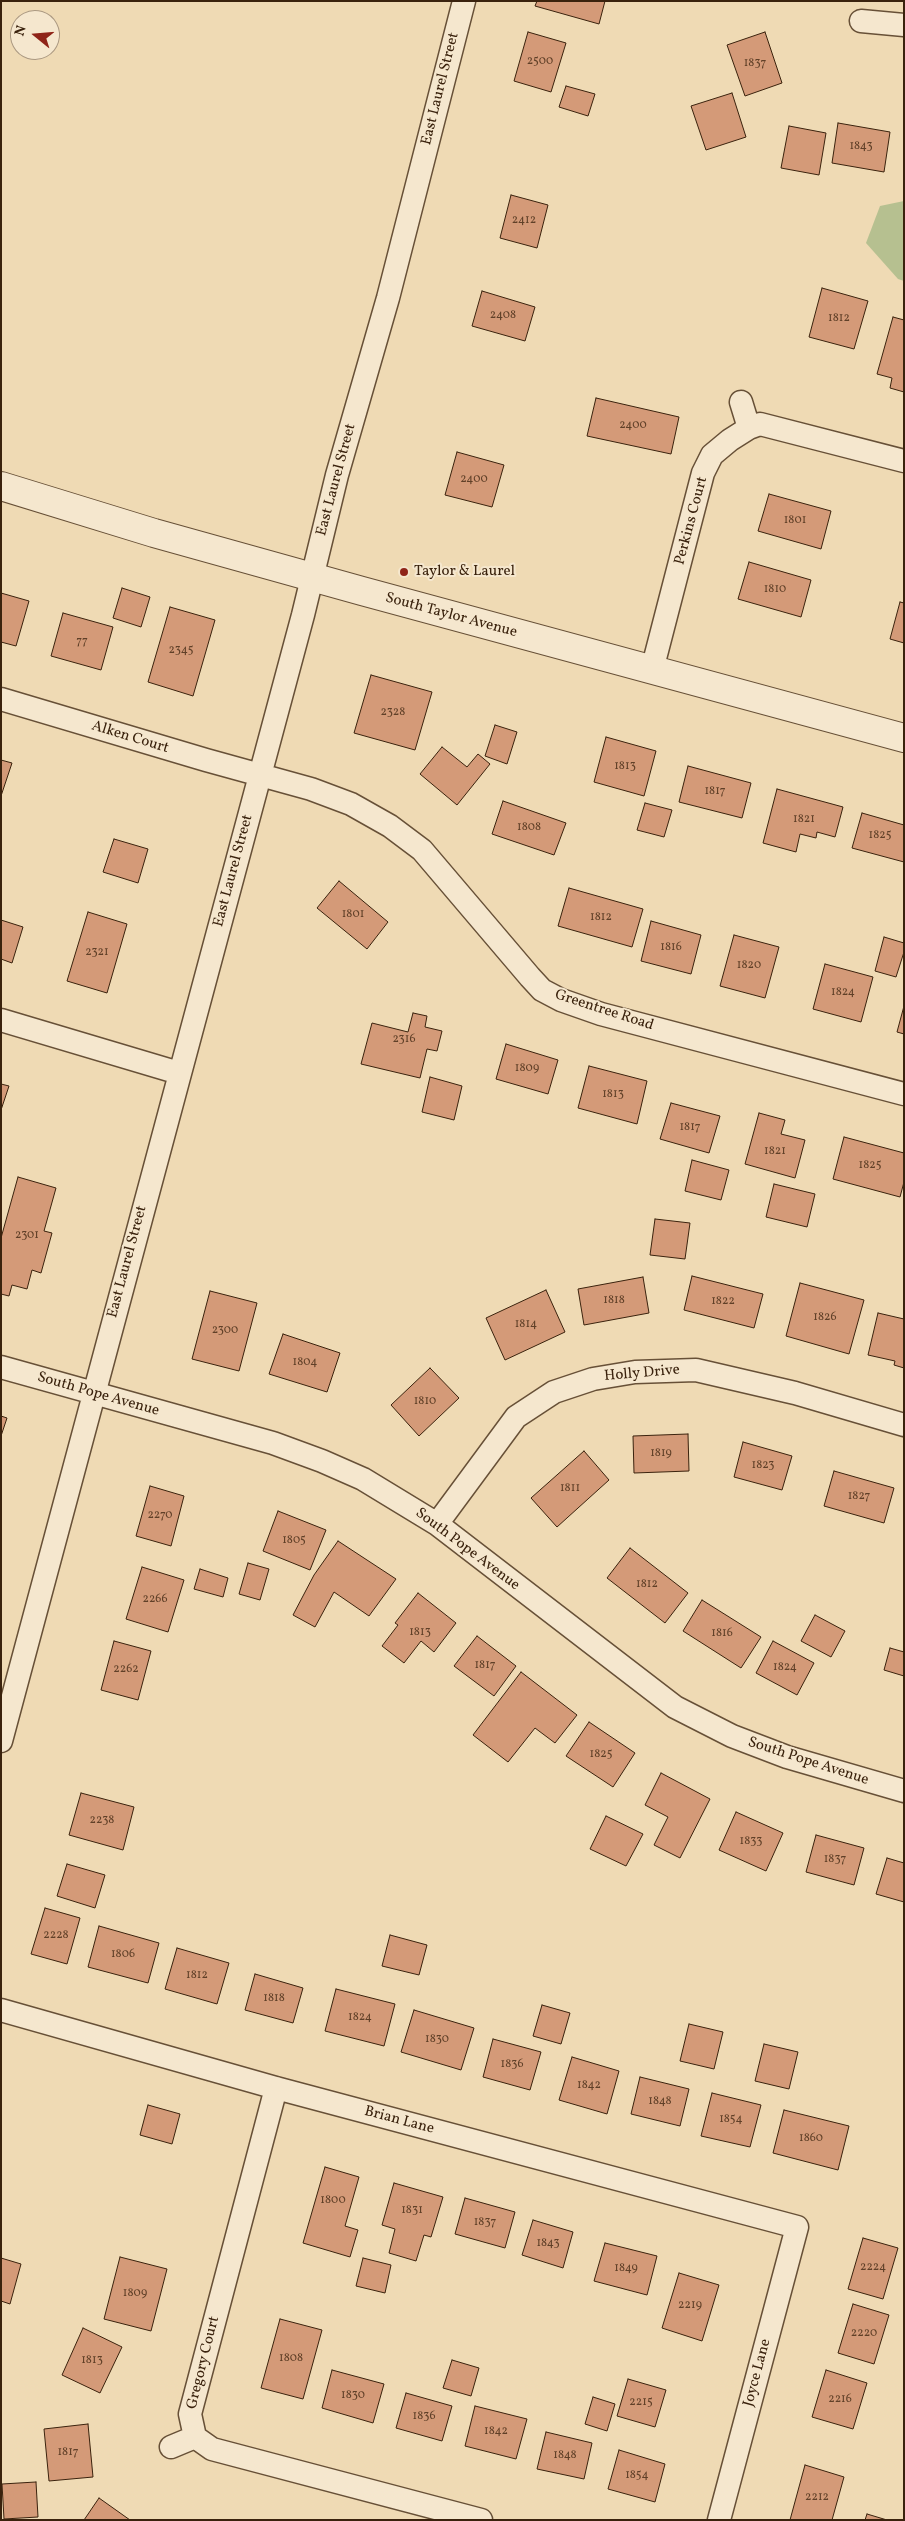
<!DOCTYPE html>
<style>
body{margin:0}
#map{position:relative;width:905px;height:2521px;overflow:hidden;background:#efdab4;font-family:Vollkorn,serif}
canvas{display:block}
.frame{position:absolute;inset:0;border:2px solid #3a220d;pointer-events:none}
.north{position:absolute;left:10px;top:10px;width:50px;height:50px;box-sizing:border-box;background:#f5e7ce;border:1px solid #aa9881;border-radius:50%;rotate:287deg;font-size:14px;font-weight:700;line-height:20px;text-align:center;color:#3a220d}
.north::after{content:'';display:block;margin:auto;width:18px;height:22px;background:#8f2418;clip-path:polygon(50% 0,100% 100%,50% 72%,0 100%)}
</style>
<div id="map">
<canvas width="905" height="2521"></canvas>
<div class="frame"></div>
<div class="north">N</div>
</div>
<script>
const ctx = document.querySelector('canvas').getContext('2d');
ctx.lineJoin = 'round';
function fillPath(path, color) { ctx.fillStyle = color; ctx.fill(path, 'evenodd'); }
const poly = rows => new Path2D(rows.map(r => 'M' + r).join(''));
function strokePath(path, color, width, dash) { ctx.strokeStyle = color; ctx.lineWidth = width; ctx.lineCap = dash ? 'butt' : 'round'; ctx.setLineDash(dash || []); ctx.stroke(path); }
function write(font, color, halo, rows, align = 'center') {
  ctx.font = font + ' Vollkorn,serif'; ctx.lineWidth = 4; ctx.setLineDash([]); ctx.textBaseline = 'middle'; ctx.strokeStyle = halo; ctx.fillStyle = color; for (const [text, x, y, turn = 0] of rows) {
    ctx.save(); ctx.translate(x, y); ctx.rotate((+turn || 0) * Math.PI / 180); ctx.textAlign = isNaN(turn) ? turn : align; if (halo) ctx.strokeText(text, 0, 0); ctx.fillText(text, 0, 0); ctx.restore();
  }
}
const green = poly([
 [904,201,904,281,898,279,866,243,880,206]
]);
const building = poly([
 [537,1,605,1,599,24,535,6,537,1],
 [528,32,566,43,551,92,514,81,528,32],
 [765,32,782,83,745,96,727,45,765,32],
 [566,86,595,94,588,116,559,107,566,86],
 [732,93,746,137,706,150,691,106,732,93],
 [838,123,890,132,884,172,832,163,838,123],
 [789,126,826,133,819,175,781,168,789,126],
 [511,195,548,205,537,248,500,238,511,195],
 [822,288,868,301,854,349,809,337,822,288],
 [482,291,535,307,525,341,472,326,482,291],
 [893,317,904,320,904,392,890,388,892,378,877,374,893,317],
 [596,398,679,417,671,454,587,436,596,398],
 [457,452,504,465,492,507,445,495,457,452],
 [769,494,831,511,821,549,758,531,769,494],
 [749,562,811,580,801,617,738,599,749,562],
 [122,588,150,597,141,627,113,618,122,588],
 [1,593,29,601,16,646,1,642,1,593],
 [900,602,904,603,904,643,890,639,900,602],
 [170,607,215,620,193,696,148,682,170,607],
 [63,613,113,627,101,670,51,656,63,613],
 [371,675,432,692,415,750,354,733,371,675],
 [495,725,517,732,507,764,485,756,495,725],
 [606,737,656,751,644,796,594,782,606,737],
 [442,747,467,767,478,754,490,764,457,805,420,774,442,747],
 [1,760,12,763,1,796,1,760],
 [688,766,751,783,742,818,679,802,688,766],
 [777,789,843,807,835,837,817,832,816,838,800,834,796,852,763,843,777,789],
 [503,801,566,823,554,855,492,834,503,801],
 [645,803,672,810,664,837,637,830,645,803],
 [862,813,904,825,904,862,852,848,862,813],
 [114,839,148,849,138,883,103,872,114,839],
 [339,881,388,922,367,949,317,908,339,881],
 [569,888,643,909,632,947,558,926,569,888],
 [88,912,127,924,107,993,67,981,88,912],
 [1,920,23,927,12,963,1,959,1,920],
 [651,921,701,935,691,974,641,961,651,921],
 [734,935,779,947,765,998,720,986,734,935],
 [884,937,904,943,904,952,896,977,875,971,884,937],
 [825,964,873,977,861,1022,813,1009,825,964],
 [904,1006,904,1034,897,1032,904,1006],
 [413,1013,427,1016,425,1027,442,1031,437,1051,427,1049,420,1078,361,1064,372,1023,408,1032,413,1013],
 [506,1044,558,1060,548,1094,496,1079,506,1044],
 [589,1066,647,1081,637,1124,578,1108,589,1066],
 [430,1077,462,1086,454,1120,422,1112,430,1077],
 [1,1084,9,1086,1,1110,1,1084],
 [671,1103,720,1116,709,1153,660,1139,671,1103],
 [759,1113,785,1120,781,1134,805,1140,795,1178,745,1164,759,1113],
 [844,1137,904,1153,904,1182,900,1197,833,1179,844,1137],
 [692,1160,729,1170,721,1200,685,1191,692,1160],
 [18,1177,56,1188,44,1231,52,1233,41,1273,32,1270,27,1289,12,1285,9,1296,1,1294,1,1238,18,1177],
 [774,1184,815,1194,807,1227,766,1217,774,1184],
 [655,1219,690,1223,685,1259,650,1255,655,1219],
 [692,1276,763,1294,754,1328,684,1310,692,1276],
 [643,1277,649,1313,584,1325,578,1289,643,1277],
 [800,1283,864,1300,849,1354,786,1336,800,1283],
 [546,1290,565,1332,505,1360,486,1318,546,1290],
 [210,1291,257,1303,239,1371,192,1359,210,1291],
 [878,1313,904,1319,904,1368,894,1365,895,1361,868,1355,878,1313],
 [283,1334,340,1353,327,1392,269,1374,283,1334],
 [430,1368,459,1398,419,1436,391,1405,430,1368],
 [1,1416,7,1418,1,1436,1,1416],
 [688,1434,689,1471,634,1473,633,1436,688,1434],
 [743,1442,792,1456,782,1490,734,1477,743,1442],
 [584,1451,609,1480,557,1527,531,1498,584,1451],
 [834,1471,894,1488,884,1523,824,1506,834,1471],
 [150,1486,184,1496,171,1546,136,1536,150,1486],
 [278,1511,326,1530,310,1570,263,1551,278,1511],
 [338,1541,396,1579,369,1616,334,1592,315,1627,293,1615,314,1575,338,1541],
 [630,1548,688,1593,665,1623,607,1578,630,1548],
 [248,1563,269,1569,260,1600,239,1594,248,1563],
 [142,1567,184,1580,168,1632,126,1619,142,1567],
 [200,1569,228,1578,223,1597,194,1589,200,1569],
 [418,1593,456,1623,434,1652,421,1641,404,1663,382,1646,398,1625,395,1623,418,1593],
 [702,1600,761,1637,741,1668,683,1631,702,1600],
 [815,1615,845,1631,831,1657,801,1641,815,1615],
 [477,1636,516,1666,494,1696,454,1666,477,1636],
 [114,1641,151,1651,138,1700,101,1690,114,1641],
 [773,1641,814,1663,797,1695,756,1673,773,1641],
 [890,1648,904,1652,904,1676,884,1670,890,1648],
 [521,1672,577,1715,555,1743,535,1728,508,1762,473,1735,521,1672],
 [589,1722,635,1753,613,1787,566,1756,589,1722],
 [661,1773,710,1799,680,1858,654,1845,668,1817,645,1805,661,1773],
 [81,1793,134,1807,123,1850,69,1835,81,1793],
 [736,1812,783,1833,766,1871,719,1850,736,1812],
 [606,1816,643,1834,626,1866,590,1849,606,1816],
 [816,1835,864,1848,854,1885,806,1872,816,1835],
 [887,1858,904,1863,904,1902,876,1894,887,1858],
 [67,1864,105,1875,95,1908,57,1896,67,1864],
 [45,1908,80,1918,67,1964,31,1954,45,1908],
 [99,1926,159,1943,148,1983,88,1967,99,1926],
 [390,1935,427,1945,419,1975,382,1966,390,1935],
 [177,1948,229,1963,217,2004,165,1989,177,1948],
 [255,1974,303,1988,293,2023,245,2010,255,1974],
 [336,1989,395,2004,384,2046,325,2031,336,1989],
 [542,2005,570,2013,561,2044,533,2036,542,2005],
 [414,2010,474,2028,461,2070,401,2052,414,2010],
 [689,2024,723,2032,714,2069,680,2061,689,2024],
 [493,2039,541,2052,530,2090,483,2077,493,2039],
 [764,2044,798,2052,789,2089,755,2081,764,2044],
 [572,2057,619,2071,607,2114,559,2100,572,2057],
 [640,2077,689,2089,680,2126,631,2114,640,2077],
 [712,2093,761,2105,750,2147,701,2136,712,2093],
 [148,2105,180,2114,172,2144,140,2135,148,2105],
 [784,2110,849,2126,838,2170,773,2153,784,2110],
 [325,2167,359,2177,345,2226,358,2230,350,2257,303,2243,325,2167],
 [394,2183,443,2197,431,2237,424,2235,416,2261,389,2253,395,2229,382,2225,394,2183],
 [465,2198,515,2212,505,2248,455,2234,465,2198],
 [533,2220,573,2232,563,2268,522,2255,533,2220],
 [863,2238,898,2248,883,2299,848,2289,863,2238],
 [605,2243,657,2256,647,2295,594,2281,605,2243],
 [120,2257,167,2269,151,2331,104,2319,120,2257],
 [1,2258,21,2264,10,2304,1,2301,1,2258],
 [363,2258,391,2265,385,2293,356,2286,363,2258],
 [679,2273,719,2285,702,2341,662,2328,679,2273],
 [853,2304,889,2315,874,2364,838,2353,853,2304],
 [280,2319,322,2330,303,2399,261,2388,280,2319],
 [83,2328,122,2347,100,2393,62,2375,83,2328],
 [452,2360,479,2368,471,2396,443,2388,452,2360],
 [332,2370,384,2384,373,2423,322,2408,332,2370],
 [826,2370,867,2383,853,2429,812,2417,826,2370],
 [628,2379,666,2390,655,2427,617,2416,628,2379],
 [406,2393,452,2406,442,2441,396,2428,406,2393],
 [593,2397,615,2404,607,2431,585,2424,593,2397],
 [475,2406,527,2419,516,2459,465,2446,475,2406],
 [88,2424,93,2477,49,2481,44,2429,88,2424],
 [546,2432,592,2443,584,2479,537,2469,546,2432],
 [619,2450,665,2464,655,2502,608,2489,619,2450],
 [805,2465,844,2477,832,2520,790,2520,805,2465],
 [36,2482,38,2517,4,2519,2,2484,36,2482],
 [99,2498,130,2520,84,2520,99,2498],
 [867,2514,887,2520,865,2520,867,2514]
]);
const minor = poly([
 [861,21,904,25],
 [741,402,749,428],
 [652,670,703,473,712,455,730,440,749,428,760,424,904,461],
 [1,699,206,760,311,789,351,804,390,826,422,850,530,977,542,990,561,1000,601,1014,904,1094],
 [1,1020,179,1073],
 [1,1367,273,1443,322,1461,363,1479,437,1524,675,1707,732,1736,787,1757,904,1791],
 [437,1524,516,1417,554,1392,593,1379,635,1372,696,1370,795,1393,904,1425],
 [1,1741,303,615,337,475,388,298,464,1],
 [1,2010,276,2088,797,2227,719,2520],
 [276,2088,190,2414,195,2437,212,2449,481,2520],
 [171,2447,195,2437]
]);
const tertiary = poly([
 [1,486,154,533,362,591,904,738]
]);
const markers = [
 [404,572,5,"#8f2418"]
];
const numberNames = [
 ["2500",540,62],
 ["1837",755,64],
 ["1843",861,147],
 ["2412",524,221],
 ["2408",503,316],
 ["1812",839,319],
 ["2400",633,426],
 ["2400",474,480],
 ["1801",795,521],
 ["1810",775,590],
 ["77",82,642],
 ["2345",181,651],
 ["2328",393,713],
 ["1813",625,767],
 ["1817",715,792],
 ["1821",804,820],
 ["1808",529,828],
 ["1825",880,836],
 ["1801",353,915],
 ["1812",601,918],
 ["1816",671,948],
 ["2321",97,953],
 ["1820",749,966],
 ["1824",843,993],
 ["2316",404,1040],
 ["1809",527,1069],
 ["1813",613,1095],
 ["1817",690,1128],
 ["1821",775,1152],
 ["1825",870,1166],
 ["2301",27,1236],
 ["1818",614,1301],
 ["1822",723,1302],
 ["1826",825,1318],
 ["1814",526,1325],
 ["2300",225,1331],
 ["1804",305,1363],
 ["1810",425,1402],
 ["1819",661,1454],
 ["1823",763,1466],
 ["1811",570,1489],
 ["1827",859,1497],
 ["2270",160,1516],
 ["1805",294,1541],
 ["1812",647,1585],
 ["2266",155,1600],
 ["1813",420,1633],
 ["1816",722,1634],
 ["1817",485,1666],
 ["1824",785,1668],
 ["2262",126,1670],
 ["1825",601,1755],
 ["2238",102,1821],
 ["1833",751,1842],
 ["1837",835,1860],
 ["2228",56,1936],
 ["1806",123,1955],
 ["1812",197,1976],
 ["1818",274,1999],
 ["1824",360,2018],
 ["1830",437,2040],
 ["1836",512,2065],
 ["1842",589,2086],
 ["1848",660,2102],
 ["1854",731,2120],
 ["1860",811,2139],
 ["1800",333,2201],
 ["1831",412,2211],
 ["1837",485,2223],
 ["1843",548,2244],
 ["2224",873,2268],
 ["1849",626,2269],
 ["1809",135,2294],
 ["2219",690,2306],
 ["2220",864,2334],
 ["1808",291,2359],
 ["1813",92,2361],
 ["1830",353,2396],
 ["2216",840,2400],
 ["2215",641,2403],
 ["1836",424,2417],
 ["1842",496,2432],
 ["1817",68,2453],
 ["1848",565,2456],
 ["1854",637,2476],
 ["2212",817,2498]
];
const streetNames = [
 ["East Laurel Street",441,89,-76],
 ["East Laurel Street",337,480,-75],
 ["Perkins Court",692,521,-75],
 ["South Taylor Avenue",451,616,15],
 ["Alken Court",130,738,17],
 ["East Laurel Street",234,871,-75],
 ["Greentree Road",604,1011,18],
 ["East Laurel Street",128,1262,-75],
 ["Holly Drive",642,1374,-5],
 ["South Pope Avenue",98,1395,16],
 ["South Pope Avenue",467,1550,37],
 ["South Pope Avenue",808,1762,18],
 ["Brian Lane",399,2121,15],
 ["Gregory Court",204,2363,-76],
 ["Joyce Lane",758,2373,-75]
];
const poiNames = [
 ["Taylor & Laurel",414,572]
];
fillPath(green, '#b6c090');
fillPath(building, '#d49a78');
strokePath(building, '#3a220d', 1);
strokePath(minor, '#675037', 25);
strokePath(tertiary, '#675037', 30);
strokePath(minor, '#f5e7ce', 22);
strokePath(tertiary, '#f5e7ce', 28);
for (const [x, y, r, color] of markers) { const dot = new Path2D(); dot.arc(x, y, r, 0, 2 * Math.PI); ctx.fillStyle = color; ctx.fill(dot); strokePath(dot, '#f5e7ce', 2); }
write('12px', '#604028', null, numberNames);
write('15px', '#3a220d', '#f5e7ce', streetNames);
write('15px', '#3a220d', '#f5e7ce', poiNames, 'left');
</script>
